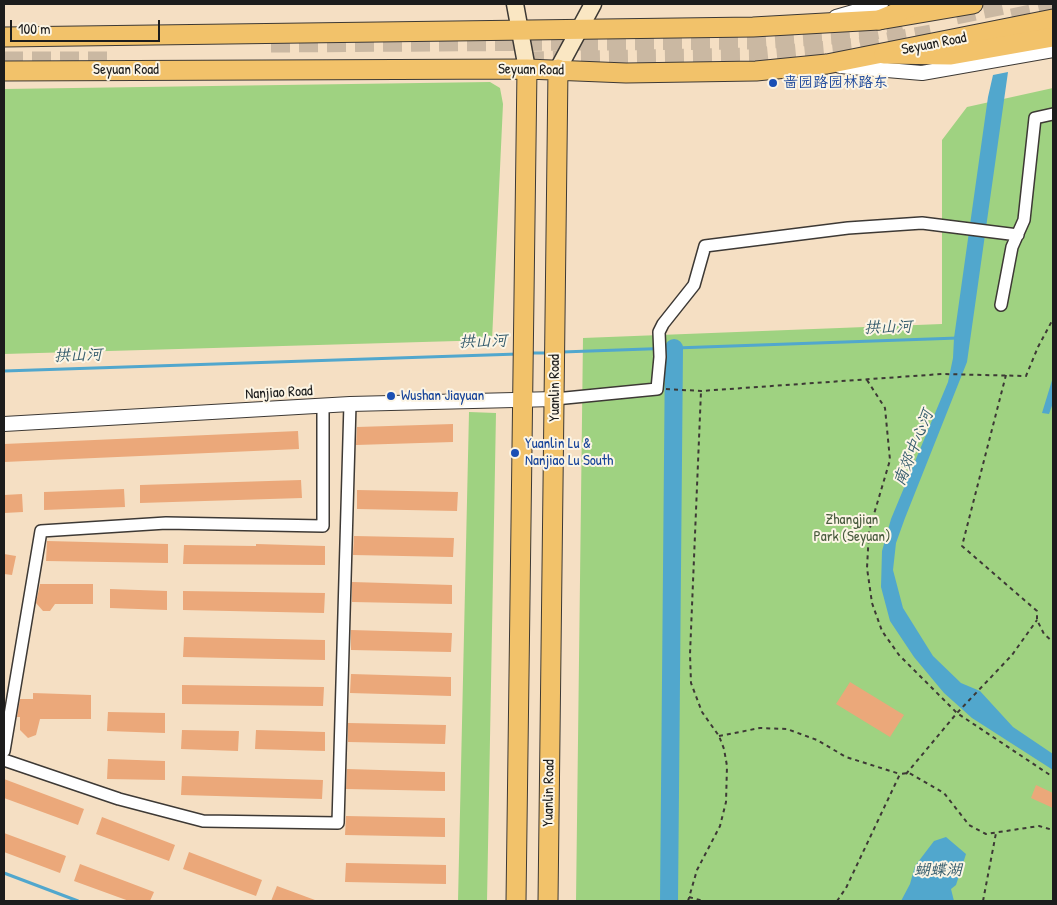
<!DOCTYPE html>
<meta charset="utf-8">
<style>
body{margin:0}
#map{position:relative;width:1057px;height:905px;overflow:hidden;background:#f5dfc3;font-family:"Patrick Hand",sans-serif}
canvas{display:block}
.frame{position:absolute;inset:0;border:5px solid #1c1c1c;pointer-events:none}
.scale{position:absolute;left:10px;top:20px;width:150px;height:22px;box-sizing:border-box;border:2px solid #1c1c1c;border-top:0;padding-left:6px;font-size:15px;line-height:18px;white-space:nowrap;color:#1c1c1c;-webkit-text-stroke:4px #fcf5e5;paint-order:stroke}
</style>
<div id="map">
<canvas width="1057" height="905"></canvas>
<div class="frame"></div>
<div class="scale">100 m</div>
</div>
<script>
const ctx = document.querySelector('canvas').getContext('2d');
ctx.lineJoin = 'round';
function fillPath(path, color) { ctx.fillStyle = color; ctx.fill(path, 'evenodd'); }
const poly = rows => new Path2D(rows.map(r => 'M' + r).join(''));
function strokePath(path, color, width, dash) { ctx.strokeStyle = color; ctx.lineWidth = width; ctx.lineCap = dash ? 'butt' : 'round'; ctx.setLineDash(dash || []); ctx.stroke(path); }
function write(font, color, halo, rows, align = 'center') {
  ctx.font = font + ' "Patrick Hand","LXGW WenKai TC",sans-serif'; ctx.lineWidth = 4; ctx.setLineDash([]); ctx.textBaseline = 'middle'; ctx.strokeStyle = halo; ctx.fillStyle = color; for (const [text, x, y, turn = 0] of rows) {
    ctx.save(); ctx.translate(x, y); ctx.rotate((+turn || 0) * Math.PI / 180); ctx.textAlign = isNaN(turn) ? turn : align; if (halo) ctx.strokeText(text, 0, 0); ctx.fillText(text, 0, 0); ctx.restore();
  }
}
const green = poly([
 [4,4,92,4,91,5],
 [490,82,500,88,503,104,492,340,4,354,4,89],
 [1053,88,1053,901,576,901,583,338,942,324,942,140,967,107],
 [469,412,496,413,487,901,458,901]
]);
const water = poly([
 [1008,72,967,362,905,518,896,543,893,570,903,608,933,656,961,683,980,691,1013,727,1053,754,1053,770,972,718,944,693,914,657,890,621,881,587,882,551,891,519,948,382,953,358,954,338,988,97,993,75],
 [1053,377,1053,403,1049,414,1042,413],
 [946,837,966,854,956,885,951,889,954,901,901,901,910,884,915,866,934,841]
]);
const stream = poly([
 [562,352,958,338],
 [529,353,548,353],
 [4,371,518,354],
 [4,873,78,901]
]);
const river = poly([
 [669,901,674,348]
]);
const building = poly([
 [453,424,453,442,356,445,357,427],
 [298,431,299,449,4,462,4,444],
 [301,480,302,498,140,503,140,485],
 [124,489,125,507,44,510,44,492],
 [357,490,458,492,457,511,357,509],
 [22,494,23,512,4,513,4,495],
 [354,536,454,538,453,557,353,555],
 [47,541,168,544,168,563,46,561],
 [256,544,325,546,325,565,183,564,184,545,256,546],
 [4,554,16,556,12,575,4,574],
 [352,582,452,585,452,604,352,602],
 [40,584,93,584,93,604,55,604,50,611,43,611,36,603],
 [110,589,167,591,167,610,110,608],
 [183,591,325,593,324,613,183,610],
 [351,630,452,633,451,652,351,650],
 [184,637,325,640,325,660,183,657],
 [351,674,451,677,451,696,350,693],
 [850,682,904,715,890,737,836,704],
 [182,685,324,687,323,706,182,704],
 [33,693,91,695,91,719,40,719,36,735,28,738,20,730,20,717,17,717,20,699,33,699],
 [108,712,165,713,165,733,107,731],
 [348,723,446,725,445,744,348,742],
 [182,730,239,731,238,751,181,749],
 [256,730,325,732,325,751,255,749],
 [108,759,165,761,165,780,107,779],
 [347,769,445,772,445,791,346,789],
 [182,776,323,780,322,799,181,795],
 [4,779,84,809,78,825,4,798],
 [1036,785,1053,793,1053,808,1031,798],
 [346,816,445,818,445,837,345,835],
 [102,817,175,845,169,861,96,834],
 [4,833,66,856,60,873,4,852],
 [189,852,262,880,256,896,183,869],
 [346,863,446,865,446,884,345,882],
 [80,864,154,892,150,901,129,901,74,881],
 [277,886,315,900,315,901,271,901]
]);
const trunkTunnel = poly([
 [956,15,1009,4],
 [1012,18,1053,9],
 [271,43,755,40,859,33,902,25],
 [4,61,110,61],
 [525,61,756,57,860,47,931,34]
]);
const path = poly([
 [1006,375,962,546,1037,611,1037,620,1044,634,1053,642],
 [867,380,885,408,890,460,869,531,867,568,872,603,882,631,899,655,957,713,1053,777],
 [666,389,701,391,942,374,1026,376,1038,347,1053,319],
 [719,736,760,728,787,729,817,740,846,757,900,774],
 [906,774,957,713,1012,655,1037,620],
 [689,897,703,901],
 [688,901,697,870,720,826,726,802,727,766,724,749,719,736,702,712,691,683,690,654,701,391],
 [837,901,846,888,900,774,909,773,944,793,969,825,986,834,1039,826,1053,830],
 [983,901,996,833]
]);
const minor = poly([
 [1001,305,1012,247,1024,220,1035,118,1053,114],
 [555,399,657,389,660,357,659,332,663,324,694,285,705,246,848,228,922,223,1018,235],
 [4,751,41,531,166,523,323,526,323,407],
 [4,760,119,799,203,821,338,823,350,404]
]);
const tertiary = poly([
 [836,17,881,4],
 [840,66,922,73,1053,50],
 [4,424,350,404,555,399]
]);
const secondary = poly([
 [515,4,527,69],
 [558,69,593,4]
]);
const primary = poly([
 [4,37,753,27,879,20,973,4],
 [4,71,527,69,626,73,756,71,827,64,1053,19],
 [516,901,527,69],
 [548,901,558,69]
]);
const trunk = poly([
 [879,20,918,4],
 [884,54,951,55,1053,37]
]);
const markers = [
 [773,83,5,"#1a4fb4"],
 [391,396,5,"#1a4fb4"],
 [515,453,5,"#1a4fb4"]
];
const streetNames = [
 ["Seyuan Road",934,44,-11],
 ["Seyuan Road",126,70],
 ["Seyuan Road",531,70,1],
 ["Yuanlin Road",555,388,-90],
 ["Nanjiao Road",279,393,-3],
 ["Yuanlin Road",549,793,-89]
];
const transitNames = [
 ["啬园路园林路东",783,83],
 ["Wushan Jiayuan",401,396],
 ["Yuanlin Lu &",525,444],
 ["Nanjiao Lu South",525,461]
];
const parkNames = [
 ["Zhangjian",852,520],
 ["Park (Seyuan)",852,537]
];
const waterNames = [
 ["拱山河",888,328,-2],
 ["拱山河",483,342,-2],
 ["拱山河",78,356,-2],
 ["南郊中心河",914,448,-68],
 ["蝴蝶湖",938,871]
];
fillPath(green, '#9fd281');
fillPath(water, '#51a7cd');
strokePath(stream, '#51a7cd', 3);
strokePath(river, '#51a7cd', 18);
fillPath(building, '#eba87a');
strokePath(trunkTunnel, '#cab8a2', 19, [19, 9]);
strokePath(minor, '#3d3935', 14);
strokePath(tertiary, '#3d3935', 16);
strokePath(secondary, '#3d3935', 19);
strokePath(primary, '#3d3935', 21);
strokePath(trunk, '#3d3935', 21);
strokePath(path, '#3d3935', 2, [4, 4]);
strokePath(minor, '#fff', 11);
strokePath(tertiary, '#fff', 14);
strokePath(secondary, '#fae7c3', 16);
strokePath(primary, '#f2c26a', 19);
strokePath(trunk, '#f2c26a', 19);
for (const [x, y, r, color] of markers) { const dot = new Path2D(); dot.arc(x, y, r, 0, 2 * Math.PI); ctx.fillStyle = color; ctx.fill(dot); strokePath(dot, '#fcf5e5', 2); }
write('15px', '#1c1c1c', '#fcf5e5', streetNames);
write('15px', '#164399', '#fcf5e5', transitNames, 'left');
write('15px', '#4a5c3f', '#fcf5e5', parkNames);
write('italic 16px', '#345b6c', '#fcf5e5', waterNames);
</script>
